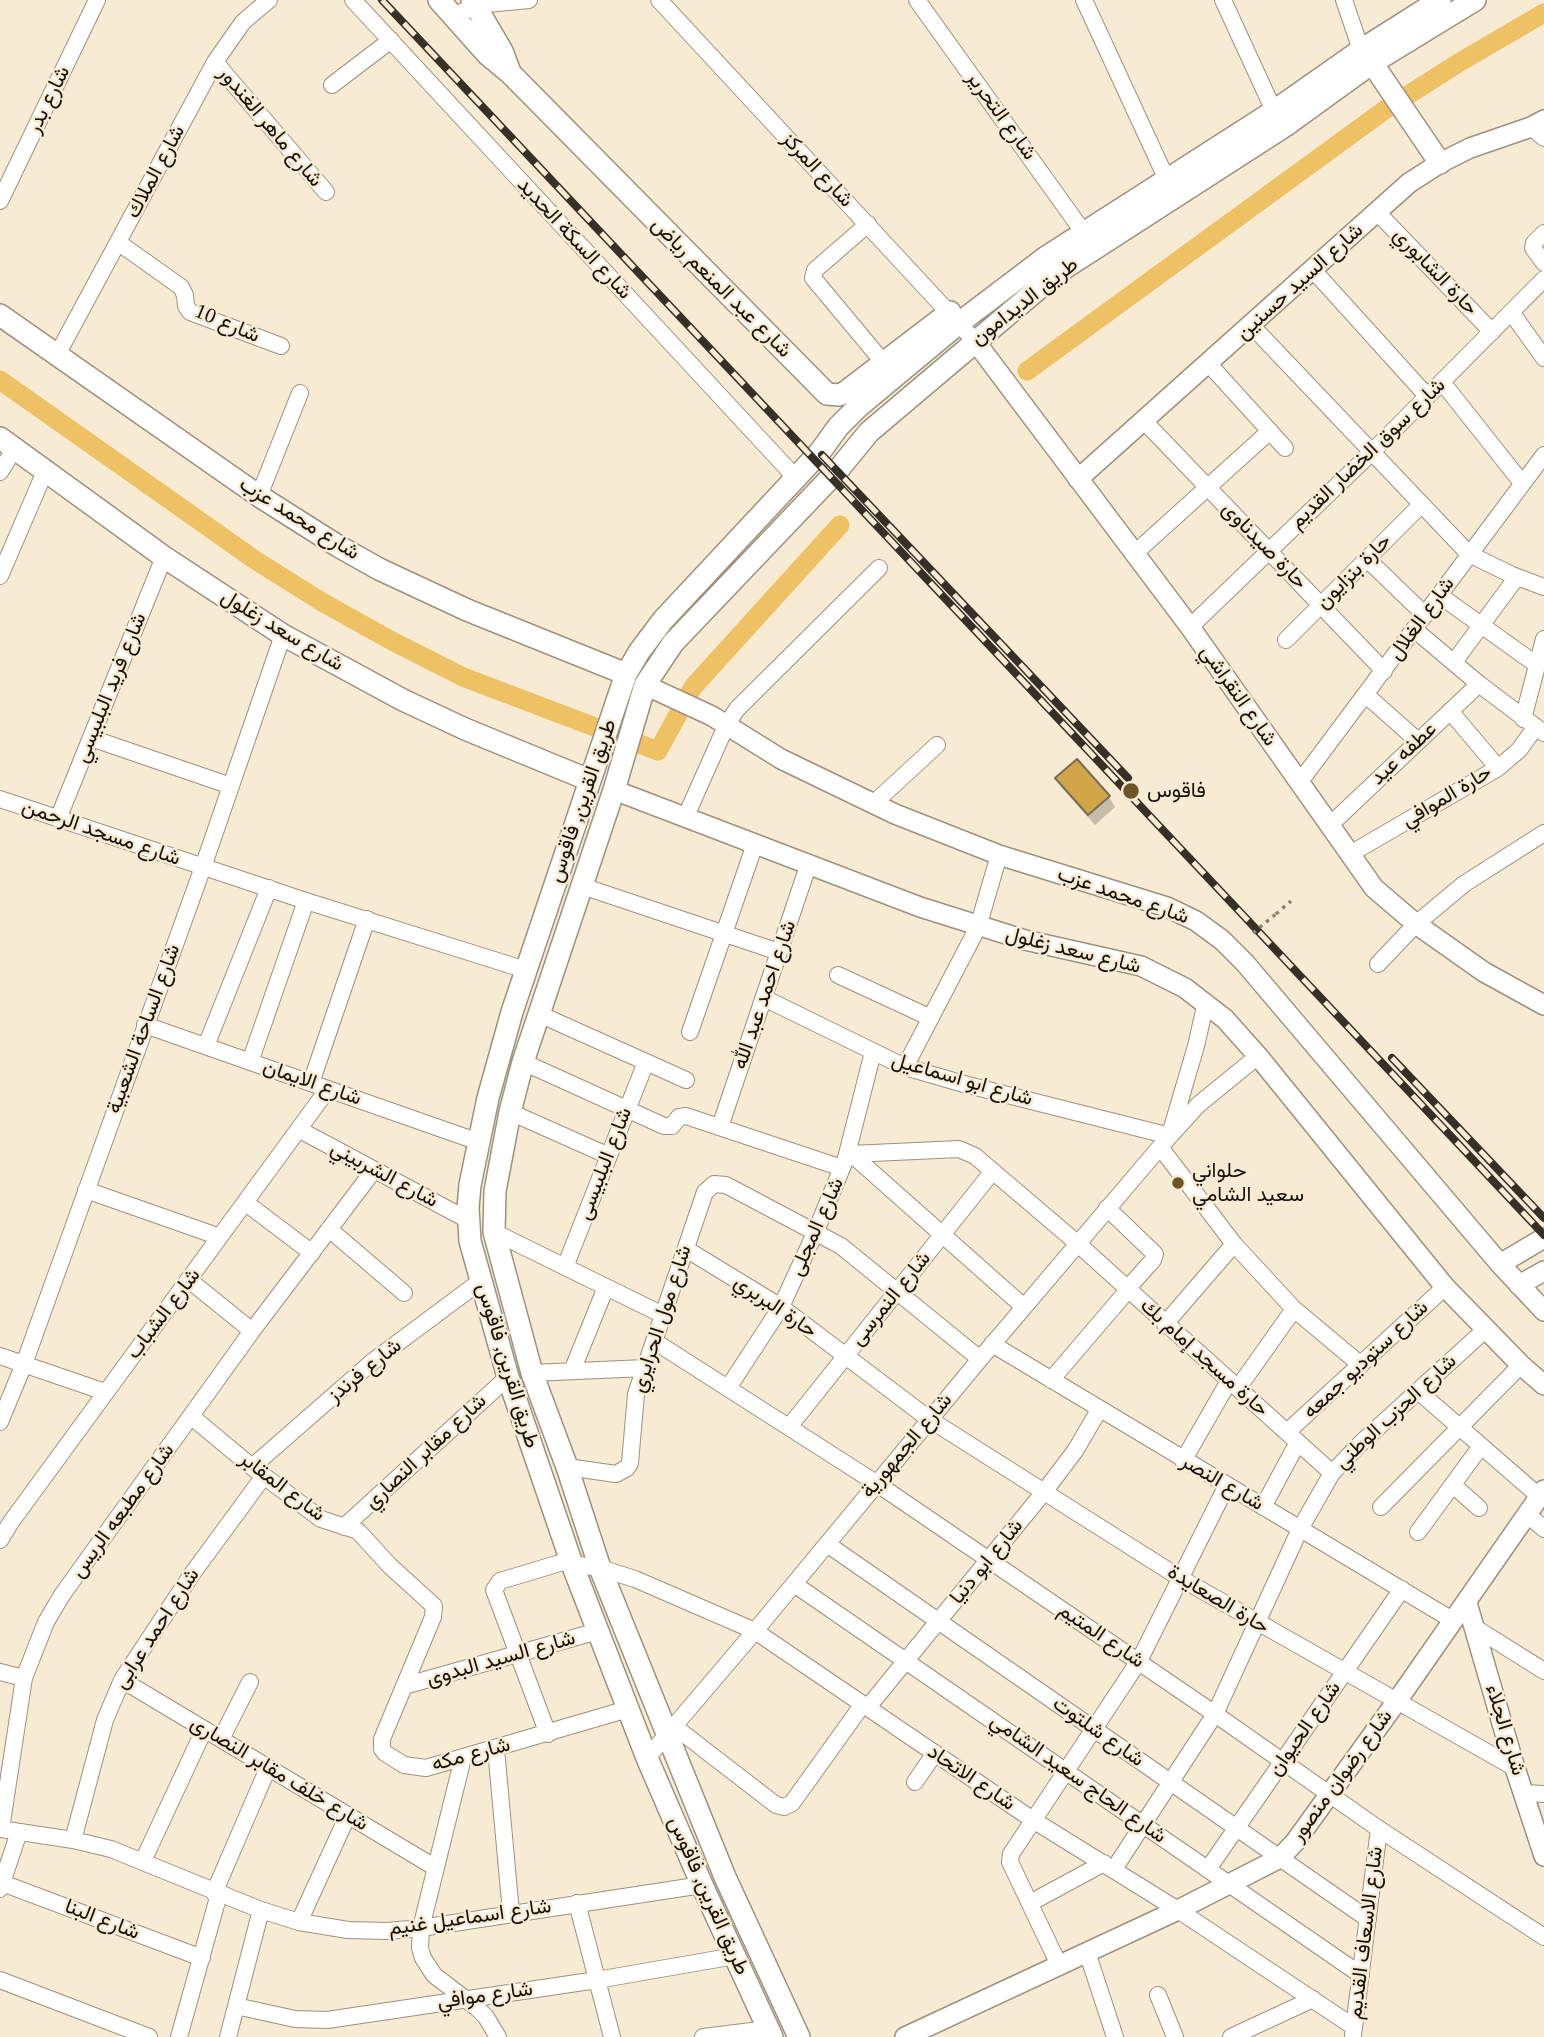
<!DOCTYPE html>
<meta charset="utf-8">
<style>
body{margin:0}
canvas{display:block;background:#f7ebd4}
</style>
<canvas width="1544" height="2037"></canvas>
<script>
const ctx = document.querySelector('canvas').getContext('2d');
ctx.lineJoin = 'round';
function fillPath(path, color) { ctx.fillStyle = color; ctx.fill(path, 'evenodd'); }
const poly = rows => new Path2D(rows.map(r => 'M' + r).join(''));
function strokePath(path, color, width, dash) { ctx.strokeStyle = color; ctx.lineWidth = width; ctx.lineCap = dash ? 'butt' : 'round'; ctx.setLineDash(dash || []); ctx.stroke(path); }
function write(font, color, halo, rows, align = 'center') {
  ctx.font = font + ' "Times New Roman",Vazirmatn,serif'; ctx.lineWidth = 5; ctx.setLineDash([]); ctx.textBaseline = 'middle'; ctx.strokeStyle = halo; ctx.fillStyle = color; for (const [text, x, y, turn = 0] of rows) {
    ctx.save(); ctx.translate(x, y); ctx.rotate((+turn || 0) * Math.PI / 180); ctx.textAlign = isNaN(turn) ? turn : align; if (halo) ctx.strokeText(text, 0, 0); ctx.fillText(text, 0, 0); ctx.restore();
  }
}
const shadow = poly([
 [1057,779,1109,797,1115,807,1095,825,1063,789]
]);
const canal = poly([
 [1027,371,1386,109,1460,62,1544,13],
 [0,380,255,560,322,602,392,641,463,677,658,751,693,687,840,525]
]);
const building = poly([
 [1077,759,1110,796,1088,815,1055,778,1077,759]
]);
const path = poly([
 [1276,914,1291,901]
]);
const minor = poly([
 [353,0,796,478],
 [659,0,975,341],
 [917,0,1084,233],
 [1084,0,1167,180],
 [1223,0,1274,111],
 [1344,0,1361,50],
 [452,17,476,5,529,0],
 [215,62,326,192],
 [332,85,391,40],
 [1531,127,1544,138],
 [0,201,97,0],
 [1377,212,1492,332],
 [868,224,815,270,813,278,883,362],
 [1544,233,1534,243,1533,248,1544,263],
 [119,243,181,287,185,295,186,306,190,312,281,346],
 [1313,270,1427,396],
 [1511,312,1544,358],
 [1251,325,1469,554,1512,575,1544,587],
 [57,355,215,62,243,22,269,0],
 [1208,363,1285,448],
 [1442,382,1522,483],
 [1144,421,1384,671],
 [0,472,15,448],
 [259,496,300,393],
 [1135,553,1270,431],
 [1367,559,1425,615],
 [0,576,46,469],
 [1439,595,1537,665],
 [1190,627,1372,452,1544,279],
 [1415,630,1479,684,1544,733],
 [1286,640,1421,505],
 [1454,662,1517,577],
 [1366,695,1418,741],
 [1450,711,1498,768],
 [1523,719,1544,639],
 [91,738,231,786],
 [1299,783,1544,455],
 [0,799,306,901,526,970],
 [873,804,937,745],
 [686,816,726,726,737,709,879,568],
 [58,819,164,557],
 [1330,825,1479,684],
 [1350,854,1498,768,1519,750,1535,728],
 [582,886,779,952],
 [1378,964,1416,924,1464,884,1544,833],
 [838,975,931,1018],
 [764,998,905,1067,964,1084,1170,1136],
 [539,1014,686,1080],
 [145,1025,479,1142],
 [690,1032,755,844],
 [206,1046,269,888],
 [250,1062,306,901],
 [523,1062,664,1126,672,1126,679,1117,686,1116,842,1168],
 [905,1067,978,927,999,855],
 [311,1083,367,919],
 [510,1112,609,1156],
 [720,1127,809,863],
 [300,1130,468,1220],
 [1171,1131,1196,1046,1206,1002],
 [1160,1147,1234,1244,1294,1309,1361,1365],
 [848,1151,1024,1307],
 [851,1154,959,1149,975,1156,1077,1243,1332,1473],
 [86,1190,220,1237],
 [246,1203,312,1253],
 [1107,1208,1155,1254,1153,1260,1127,1289],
 [329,1229,404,1293],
 [494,1232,663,1315],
 [686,1249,781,1307,929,1419,1180,1578,1515,1768],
 [565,1267,646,1062],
 [189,1280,252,1331],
 [1165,1324,1234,1244],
 [654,1341,876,1483,1215,1714,1379,1829,1544,1937],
 [992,1344,1454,1621],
 [0,1356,105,1392],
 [572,1371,606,1287],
 [532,1373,645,1368],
 [1051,1380,1128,1290],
 [728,1388,781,1307,816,1231,846,1158,873,1052],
 [1238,1388,1294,1309],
 [1418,1391,1540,1497],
 [192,1417,252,1467,321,1519,358,1531,390,1566,434,1606,433,1617,382,1739,382,1749,385,1753,404,1765,426,1768,628,1709],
 [0,1422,24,1364,203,867,283,635],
 [789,1427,993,1171],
 [1287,1432,1445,1287],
 [1183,1461,1229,1381],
 [252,1467,372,1362,482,1280],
 [567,1467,616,1474,627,1468,630,1463,636,1394,705,1192,714,1184,726,1185,841,1246,980,1359],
 [1453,1485,1479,1508],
 [1263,1507,1298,1442],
 [1381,1507,1521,1365],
 [1528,1515,1544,1529],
 [344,1527,508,1377],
 [1418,1532,1481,1446],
 [0,1540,11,1522,328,1089],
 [827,1544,1368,1919],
 [572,1564,600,1568,635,1579,755,1631,1033,1820,1178,1910,1354,2027],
 [794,1584,1361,1975],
 [1474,1627,1544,1671],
 [0,1672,24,1678],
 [122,1680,436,1868],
 [404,1686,598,1631],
 [868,1707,1044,1492,1075,1451,1099,1410],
 [675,1727,776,1805,784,1807,792,1803,863,1704],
 [548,1734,494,1590,500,1581,570,1560],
 [221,1739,250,1682],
 [496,1749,511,1913],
 [463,1758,421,1928,420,1948,423,1958,434,1975,477,2008,486,2017,498,2037],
 [647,1758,755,1631,980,1359,1160,1147,1198,1105,1258,1056],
 [915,1782,935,1753],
 [1525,1793,1544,1794],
 [0,1829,73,1840,111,1849,261,1910,299,1922,348,1930,387,1931,421,1928,702,1885],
 [1,1829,24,1678,46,1622,62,1595,252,1331,374,1170],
 [73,1840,105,1720,122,1680,192,1574,264,1476],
 [143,1861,204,1730],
 [1114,1869,1215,1714,1300,1529,1332,1473,1362,1442,1486,1329],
 [1208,1869,1402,1589],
 [2,1883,202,1958],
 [0,1889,19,1832],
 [214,1893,268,1768],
 [577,1903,612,2037],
 [1030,1903,1104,1863],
 [299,1922,348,1815],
 [1087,1952,1115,2037],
 [1059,1965,1010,1862,1011,1854,1139,1661,1227,1485],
 [0,1980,149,2037],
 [1158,1995,1175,2037],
 [236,2006,295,2019,327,2020,597,1980,735,1956],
 [1353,2035,1379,1829],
 [179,2037,219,1894],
 [228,2037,261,1910],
 [703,2037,768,2029],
 [1231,2037,1313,1999]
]);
const tertiary = poly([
 [975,341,1190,627,1374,888,1416,924,1484,972,1544,1005],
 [1078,479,1409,183,1440,163,1470,148,1531,127,1544,120],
 [645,685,712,716,781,759,895,814,999,855,1167,907,1196,921,1222,940,1245,963,1500,1264,1544,1311],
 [614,790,920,907,1025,940,1141,966,1185,988,1225,1019,1258,1056,1445,1287,1521,1365,1544,1385],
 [1500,1264,1544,1238],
 [1519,1285,1544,1271],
 [1467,1603,1515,1768,1544,1856],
 [905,2037,1178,1910,1280,1858,1295,1842,1397,1701,1544,1490]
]);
const secondary = poly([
 [439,0,488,55,511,74,827,394,839,395,844,393,950,312],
 [472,0,502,51,510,72],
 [1372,63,1440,163],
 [0,315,259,496,338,546,379,569,467,610,626,674],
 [0,438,164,557,283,635,403,700,465,729,589,780],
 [772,2037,702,1885,647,1758,572,1564,508,1377,470,1241,468,1208,470,1185,488,1098,512,1012,626,674,639,652,663,620,820,452,838,427,858,407,959,323,1046,257,1274,111,1361,50,1440,0],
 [799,2037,725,1877,600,1568,567,1467,532,1373,494,1232,495,1191,510,1112,523,1062,614,790,645,685,673,643,838,470,869,432,1057,273,1285,126,1372,63,1475,0]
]);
const rail = poly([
 [382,0,1544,1235],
 [822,455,1128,778],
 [1392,1058,1544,1218]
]);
const pathBridge = poly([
 [1253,933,1276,914]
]);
const markers = [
 [1131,791,9,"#6d5526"],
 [1178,1183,7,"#6d5526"]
];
const streetNames = [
 ["شارع بدر",49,100,-64],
 ["شارع التحرير",1001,116,54],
 ["شارع ماهر الغندور",270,127,50],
 ["شارع المركز",817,170,47],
 ["شارع الملاك",156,172,-62],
 ["شارع السكة الحديد",574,239,47],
 ["حارة الشابوري",1435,272,46],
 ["شارع السيد حسنين",1300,282,-42],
 ["شارع عبد المنعم رياض",721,288,45],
 ["طريق الديدامون",1025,302,-38],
 ["شارع 10",227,324,23],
 ["شارع سوق الخضار القديم",1368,454,-44],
 ["شارع محمد عزب",299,519,32],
 ["حارة صيدناوى",1264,546,46],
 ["حارة بنزايون",1354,572,-45],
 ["شارع الغلال",1422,619,-54],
 ["شارع سعد زغلول",282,631,31],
 ["شارع فريد البلبيسي",111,688,-68],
 ["شارع النقراشي",1238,696,55],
 ["عطفه عيد",1404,754,-43],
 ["حارة الموافي",1447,797,-31],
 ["طريق القرين, فاقوس",583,801,-71],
 ["شارع مسجد الرحمن",101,833,19],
 ["شارع محمد عزب",1123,896,19],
 ["شارع سعد زغلول",1073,951,14],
 ["شارع احمد عبد الله",765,995,-71],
 ["شارع الساحة الشعبية",144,1029,-70],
 ["شارع ابو اسماعيل",962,1080,16],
 ["شارع الايمان",312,1083,19],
 ["شارع البلبيسى",605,1164,-69],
 ["شارع الشربيني",384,1175,28],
 ["شارع المجلى",817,1227,-66],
 ["شارع النمرسى",891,1299,-51],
 ["حارة البربري",775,1307,34],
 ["شارع الشباب",164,1314,-53],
 ["شارع مول الحرايري",662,1319,-72],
 ["حارة مسجد إمام بك",1204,1358,42],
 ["شارع ستوديو جمعه",1366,1360,-43],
 ["طريق القرين, فاقوس",507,1366,73],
 ["شارع فرندز",365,1371,-39],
 ["شارع الحزب الوطني",1396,1412,-43],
 ["شارع الجمهورية",907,1446,-50],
 ["شارع مقابر النصاري",426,1452,-43],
 ["شارع النصر",1222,1483,30],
 ["شارع المقابر",282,1487,37],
 ["شارع مطبعه الريس",123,1511,-54],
 ["شارع ابو دنيا",987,1562,-51],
 ["حارة الصعايدة",1218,1600,31],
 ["شارع احمد عرابى",157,1629,-57],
 ["شارع المتيم",1101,1636,34],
 ["شارع السيد البدوى",501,1659,-16],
 ["شارع الحيوان",1305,1729,-55],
 ["شارع الجلاء",1505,1730,73],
 ["شارع شلتوت",1098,1732,35],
 ["شارع مكه",471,1755,-15],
 ["شارع خلف مقابر النصارى",279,1774,31],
 ["شارع رضوان منصور",1342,1776,-54],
 ["شارع الاتحاد",971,1778,34],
 ["شارع الحاج سعيد الشامي",1078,1779,35],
 ["طريق القرين, فاقوس",708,1896,66],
 ["شارع اسماعيل غنيم",470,1918,-8],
 ["شارع البنا",102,1920,21],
 ["شارع الاسعاف القديم",1366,1933,-83],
 ["شارع موافي",485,1996,-8]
];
const poiNames = [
 ["فاقوس",1147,791],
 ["حلواني",1192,1171],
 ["سعيد الشامي",1192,1195]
];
fillPath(shadow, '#0003');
strokePath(canal, '#efc165', 19);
fillPath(building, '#d2a648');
strokePath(building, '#786d59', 2);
strokePath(minor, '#9c917c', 18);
strokePath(tertiary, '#9c917c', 22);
strokePath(secondary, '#9c917c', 24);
strokePath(path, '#8b8373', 3.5, [3.5, 5]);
strokePath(minor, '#fff', 16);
strokePath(tertiary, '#fff', 19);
strokePath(secondary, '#fff', 21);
strokePath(rail, '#363026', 8);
strokePath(rail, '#f7ebd4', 5, [16]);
strokePath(pathBridge, '#8b8373', 3.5, [3.5, 5]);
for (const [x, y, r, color] of markers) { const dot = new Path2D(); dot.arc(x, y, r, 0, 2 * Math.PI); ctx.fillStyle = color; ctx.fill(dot); strokePath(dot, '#f7ebd4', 2.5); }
write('21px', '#151109', '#f7ebd4', streetNames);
write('21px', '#151109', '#f7ebd4', poiNames, 'left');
</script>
